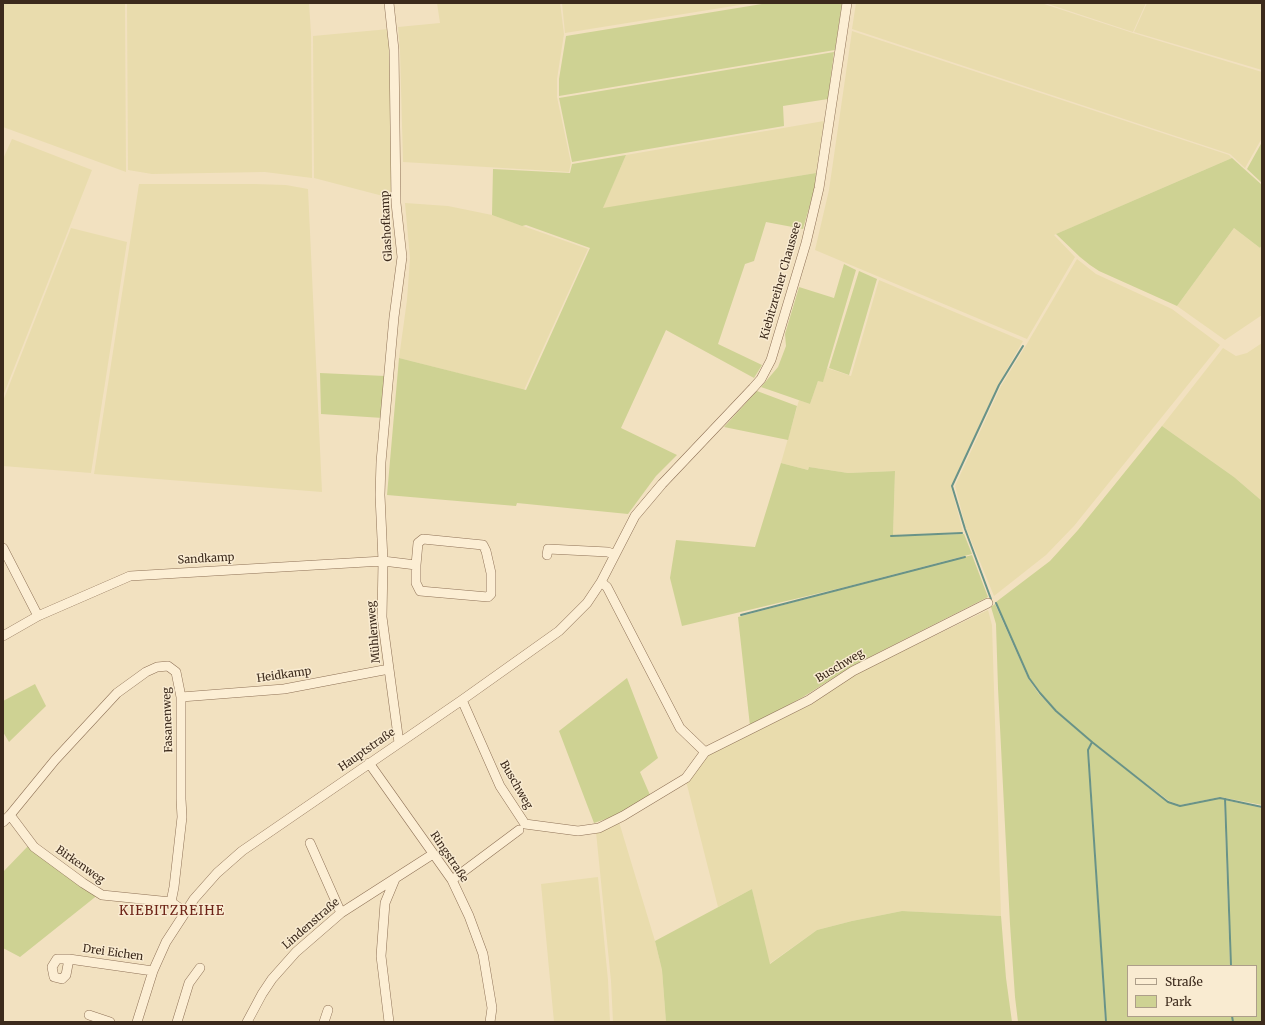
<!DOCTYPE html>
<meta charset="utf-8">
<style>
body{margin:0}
#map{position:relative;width:1265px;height:1025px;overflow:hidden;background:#f2e1c0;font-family:Merriweather,serif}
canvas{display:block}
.frame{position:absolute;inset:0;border:4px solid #3c2a1c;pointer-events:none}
.legend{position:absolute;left:1127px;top:965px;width:130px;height:52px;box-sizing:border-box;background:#f9ebd1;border:1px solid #ad9e89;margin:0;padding:5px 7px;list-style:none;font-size:12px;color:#3c2a1c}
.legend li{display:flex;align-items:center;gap:8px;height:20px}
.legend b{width:20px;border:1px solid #ad9e89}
</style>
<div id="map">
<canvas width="1265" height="1025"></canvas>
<div class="frame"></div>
<ul class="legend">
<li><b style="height:5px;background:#fceed4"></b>Straße</li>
<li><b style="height:11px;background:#ced293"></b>Park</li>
</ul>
</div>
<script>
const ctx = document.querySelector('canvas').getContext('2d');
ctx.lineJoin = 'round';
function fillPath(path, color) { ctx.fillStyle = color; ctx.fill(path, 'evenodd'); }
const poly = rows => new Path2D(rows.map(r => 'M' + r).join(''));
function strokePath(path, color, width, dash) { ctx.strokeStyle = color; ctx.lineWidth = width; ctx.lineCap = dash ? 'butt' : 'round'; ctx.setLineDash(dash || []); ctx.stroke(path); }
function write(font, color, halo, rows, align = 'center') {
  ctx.font = font + ' Merriweather,serif'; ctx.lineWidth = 3; ctx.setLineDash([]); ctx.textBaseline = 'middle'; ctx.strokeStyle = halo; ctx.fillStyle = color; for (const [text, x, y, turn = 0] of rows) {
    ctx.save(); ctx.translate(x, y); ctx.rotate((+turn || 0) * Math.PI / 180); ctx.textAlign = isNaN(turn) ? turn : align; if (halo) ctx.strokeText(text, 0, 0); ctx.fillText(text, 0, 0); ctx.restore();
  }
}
const farmland = poly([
 [3,3,125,3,126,172,3,127],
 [127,3,309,3,311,34,312,178,265,172,152,174,128,170],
 [437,3,560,3,564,34,557,79,557,97,571,163,569,172,403,162,400,51,398,27,440,23],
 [562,3,752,3,565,33],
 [856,3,1041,3,1133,33,1262,72,1262,138,1245,168,1230,154,852,29],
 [1045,3,1146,3,1133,32],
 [1147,3,1262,3,1262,70,1134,32],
 [389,29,391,49,392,191,383,196,314,178,313,36],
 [852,31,1229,155,1232,158,1054,235,1075,257,1027,339,815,250,829,190],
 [824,121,816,173,602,209,626,155],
 [12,139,92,170,3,396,3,159],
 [139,184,254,184,286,185,308,189,322,492,94,474],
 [405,203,448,206,492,215,588,249,524,390,399,358,407,300,410,258],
 [71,228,127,242,91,473,3,466,3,401],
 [1234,228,1260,248,1262,245,1262,315,1225,340,1177,306],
 [1077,259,1096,274,1172,309,1220,345,1074,526,1046,555,994,596,966,528,955,486,1001,386,1028,342],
 [879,280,1023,341,998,385,951,486,963,532,893,535,895,471,848,473,809,467,808,470,781,463,799,400,810,404,818,381,823,381,827,368,851,376],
 [1262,343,1262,501,1234,477,1162,426,1223,348,1236,356,1247,353],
 [988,610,992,625,1001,916,902,911,852,921,817,930,769,964,752,889,718,907,686,781,709,754,812,704,855,674],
 [619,822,655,941,662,970,666,1022,613,1022,611,981,596,832],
 [598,877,608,980,610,1022,554,1022,541,884]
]);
const green = poly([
 [768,3,842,3,835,50,559,96,559,79,566,36],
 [834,52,828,99,783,106,784,126,572,162,559,98],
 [1262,142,1262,183,1247,169],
 [626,155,603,208,816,173,815,187,803,229,766,222,754,261,745,264,718,344,762,365,754,378,666,330,621,428,677,455,656,476,628,514,517,503,516,506,387,495,399,358,526,390,590,248,526,225,522,226,492,215,493,169,570,173,572,164],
 [1232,158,1262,185,1262,245,1260,248,1234,228,1177,306,1099,271,1090,265,1080,257,1056,234],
 [844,264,856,270,823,382,818,381,810,404,761,387,778,367,786,346,785,334,799,287,834,298],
 [859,271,877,279,849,375,829,368],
 [320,373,385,376,383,418,321,414],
 [757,391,797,406,788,440,724,427],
 [1162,426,1234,477,1262,501,1262,805,1220,797,1180,805,1169,801,1092,742,1056,710,1041,693,1029,677,996,602,1050,561,1078,530],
 [781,463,808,470,809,467,848,473,895,471,893,535,890,536,964,534,972,554,845,587,682,626,670,578,676,540,755,547],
 [972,555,988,597,852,666,803,697,750,726,738,617],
 [995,604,1028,678,1039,694,1055,711,1091,742,1088,749,1105,1022,1018,1022,1015,997,1010,924,998,688,996,624,991,607],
 [627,678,658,758,640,772,650,795,621,814,594,823,559,731],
 [35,684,46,706,9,742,3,732,3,701],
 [1092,743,1168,802,1180,806,1220,798,1224,800,1230,966,1128,966,1128,1016,1232,1016,1232,1022,1106,1022,1089,750],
 [1225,800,1262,808,1262,1022,1233,1022,1233,1016,1256,1016,1256,966,1231,966],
 [29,845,43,859,63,874,99,894,20,957,3,948,3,872],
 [752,889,770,964,817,930,852,921,902,911,1001,916,1006,978,1012,1022,666,1022,662,970,655,941]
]);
const stream = poly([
 [891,536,962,533],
 [991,599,965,529,952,486,999,385,1023,346],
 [996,603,1029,678,1040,693,1056,711,1092,742,1168,802,1180,806,1220,798,1262,807],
 [741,615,965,557],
 [1092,742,1088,750,1106,1022],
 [1225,799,1231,966],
 [1232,1016,1233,1022]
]);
const minor = poly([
 [389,3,394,50,396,203,402,257,394,317,391,350,381,462,380,495,383,561,382,617,399,743],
 [423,539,483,545,486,551,491,573,491,594,488,597,420,591,416,583,416,565,418,543,423,539],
 [3,548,38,616],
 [547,555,548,549,608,552,615,555],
 [601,582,607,587,680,728,705,752],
 [3,636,38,616,130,576,383,561,416,565],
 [181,697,284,689,389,669],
 [462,700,500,786,525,824,578,831,599,828,623,816,686,778,705,752,809,700,853,671,988,603],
 [369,763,452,880,469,916,483,954,492,1008,490,1022],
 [10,815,55,760,117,693,146,672,157,667,168,666,176,672,181,697,181,799,182,817,174,887,171,902],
 [3,822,10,815,34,847,83,883,102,895,171,902,185,912],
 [310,843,341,913],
 [452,880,519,830],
 [69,959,57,959,52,967,54,977,62,979,66,975,69,959,153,971],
 [89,1015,110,1022],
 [137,1022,153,971,166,942,194,899,217,873,242,851,462,700,559,631,587,603,601,582,635,516,662,484,753,388,761,379,771,360,806,243,819,188,847,3],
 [177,1022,189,983,200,968],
 [247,1022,262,994,272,979,296,952,341,913,433,854],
 [324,1022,328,1010],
 [389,1022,381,956,385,903,395,879]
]);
const streetNames = [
 ["Glashofkamp",387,226,-93],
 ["Kiebitzreiher Chaussee",781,281,-74],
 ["Sandkamp",206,559,-3],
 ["Mühlenweg",374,632,-95],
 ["Buschweg",840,666,-31],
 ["Heidkamp",284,675,-8],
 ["Fasanenweg",168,720,-92],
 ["Hauptstraße",367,750,-35],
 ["Buschweg",516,785,60],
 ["Ringstraße",449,857,56],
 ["Birkenweg",80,865,35],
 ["Lindenstraße",311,924,-41],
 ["Drei Eichen",113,953,8]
];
const quarterNames = [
 ["KIEBITZREIHE",172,911]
];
fillPath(farmland, '#e9dcad');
fillPath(green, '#ced293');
strokePath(stream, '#699387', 2);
strokePath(minor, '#8e7156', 10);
strokePath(minor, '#fceed4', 9);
write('11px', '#3c2a1c', '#f9ebd1', streetNames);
ctx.letterSpacing = '1px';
write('13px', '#6d2417', '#f9ebd1', quarterNames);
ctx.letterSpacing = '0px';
</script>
